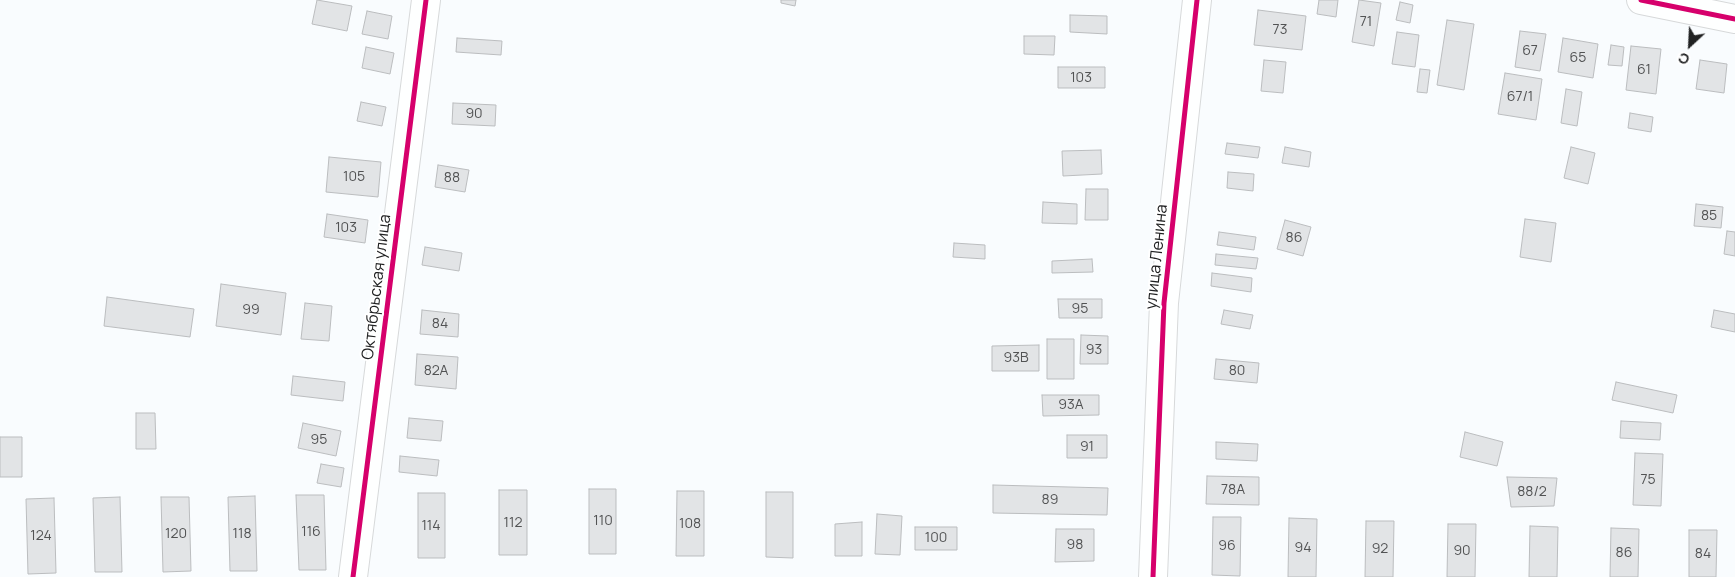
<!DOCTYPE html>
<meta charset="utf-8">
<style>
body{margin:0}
#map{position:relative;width:1735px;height:577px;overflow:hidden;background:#f9fcfe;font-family:Manrope,sans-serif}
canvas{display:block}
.north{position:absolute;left:1665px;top:20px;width:50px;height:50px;-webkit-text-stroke:4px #fff;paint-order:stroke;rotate:205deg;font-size:14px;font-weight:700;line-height:20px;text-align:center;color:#202122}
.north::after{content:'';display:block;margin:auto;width:18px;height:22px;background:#202122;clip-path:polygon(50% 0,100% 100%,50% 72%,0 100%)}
</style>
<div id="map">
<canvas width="1735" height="577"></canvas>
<div class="north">С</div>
</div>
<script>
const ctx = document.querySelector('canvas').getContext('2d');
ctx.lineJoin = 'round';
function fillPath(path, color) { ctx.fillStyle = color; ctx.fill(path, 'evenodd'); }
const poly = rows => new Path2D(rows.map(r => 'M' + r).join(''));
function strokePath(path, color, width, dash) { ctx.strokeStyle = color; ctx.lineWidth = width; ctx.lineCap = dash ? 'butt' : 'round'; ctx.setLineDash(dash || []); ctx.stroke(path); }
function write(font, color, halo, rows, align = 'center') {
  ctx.font = font + ' Manrope,sans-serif'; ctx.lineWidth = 4; ctx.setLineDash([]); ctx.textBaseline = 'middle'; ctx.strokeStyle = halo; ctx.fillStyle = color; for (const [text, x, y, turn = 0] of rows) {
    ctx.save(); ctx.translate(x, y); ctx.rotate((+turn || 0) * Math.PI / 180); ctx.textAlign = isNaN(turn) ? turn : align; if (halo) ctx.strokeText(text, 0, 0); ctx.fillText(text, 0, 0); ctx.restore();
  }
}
const building = poly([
 [317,0,352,6,347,31,312,24,317,0],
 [781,0,796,0,795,6,781,3,781,0],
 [1319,0,1338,0,1336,17,1317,14,1319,0],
 [1359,0,1381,3,1374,46,1352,42,1359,0],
 [1400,2,1413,5,1410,23,1396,20,1400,2],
 [1258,10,1306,16,1302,50,1254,45,1258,10],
 [367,11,392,16,388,39,362,34,367,11],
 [1070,15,1107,16,1107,34,1070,32,1070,15],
 [1447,20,1474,24,1464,90,1437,85,1447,20],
 [1520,31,1546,34,1540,71,1515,67,1520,31],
 [1397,32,1419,35,1415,67,1392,64,1397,32],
 [1024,36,1055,36,1054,55,1024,54,1024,36],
 [457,38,502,41,501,55,456,52,457,38],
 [1563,38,1598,44,1593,78,1558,72,1563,38],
 [1611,45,1624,47,1622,66,1608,65,1611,45],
 [1631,46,1661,49,1656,94,1626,90,1631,46],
 [366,47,394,53,390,74,362,68,366,47],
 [1264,60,1286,62,1283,93,1261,91,1264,60],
 [1700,60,1727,64,1724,93,1696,89,1700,60],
 [1058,67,1105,67,1105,88,1058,88,1058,67],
 [1420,69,1430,70,1427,93,1417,92,1420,69],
 [1505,73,1542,79,1536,120,1498,114,1505,73],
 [1566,89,1582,92,1577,126,1561,123,1566,89],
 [361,102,386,107,382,126,357,121,361,102],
 [453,103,496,105,495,126,452,124,453,103],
 [1630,113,1653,117,1651,132,1628,128,1630,113],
 [1227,143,1260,147,1258,158,1225,154,1227,143],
 [1285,147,1311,152,1309,167,1282,163,1285,147],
 [1571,147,1595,153,1588,184,1564,178,1571,147],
 [1101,150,1102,174,1063,176,1062,151,1101,150],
 [329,157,381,162,378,197,326,192,329,157],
 [438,165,469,170,465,192,435,187,438,165],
 [1228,172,1254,174,1253,191,1227,188,1228,172],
 [1086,189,1108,189,1108,220,1085,220,1086,189],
 [1043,202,1077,204,1077,224,1042,223,1043,202],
 [1696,204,1723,207,1721,228,1694,226,1696,204],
 [327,214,368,220,365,243,324,237,327,214],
 [1525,219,1556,223,1551,262,1520,257,1525,219],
 [1285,220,1311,227,1303,256,1277,249,1285,220],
 [1727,231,1735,232,1735,256,1724,254,1727,231],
 [1219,232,1256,237,1254,250,1217,245,1219,232],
 [954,243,985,245,985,259,953,257,954,243],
 [425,247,462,253,459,271,422,265,425,247],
 [1216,254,1258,258,1256,269,1215,265,1216,254],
 [1092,259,1093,272,1052,273,1052,261,1092,259],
 [1212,273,1252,278,1251,292,1211,286,1212,273],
 [221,284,286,293,281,335,216,326,221,284],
 [107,297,194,309,190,337,104,326,107,297],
 [1058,299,1102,299,1102,318,1059,318,1058,299],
 [305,303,332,306,329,341,301,339,305,303],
 [422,310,459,314,458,337,420,334,422,310],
 [1224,310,1253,315,1250,329,1221,324,1224,310],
 [1714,310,1735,314,1735,332,1711,327,1714,310],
 [1081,335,1108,336,1108,364,1080,364,1081,335],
 [1047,339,1074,339,1074,379,1047,379,1047,339],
 [1039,345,1039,371,992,371,992,346,1039,345],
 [417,354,458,357,456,389,415,385,417,354],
 [1216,359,1259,363,1257,383,1214,379,1216,359],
 [293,376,345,382,343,401,291,395,293,376],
 [1616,382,1677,395,1673,413,1612,400,1616,382],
 [1042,395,1099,395,1099,415,1043,416,1042,395],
 [136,413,155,413,156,449,136,449,136,413],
 [409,418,443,421,441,441,407,438,409,418],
 [1621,421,1661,423,1660,440,1620,438,1621,421],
 [303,423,341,431,336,456,298,448,303,423],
 [1465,432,1503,442,1497,466,1460,457,1465,432],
 [1067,435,1107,435,1107,458,1067,458,1067,435],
 [0,437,22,437,22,477,0,477,0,437],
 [1216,442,1258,444,1257,461,1216,459,1216,442],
 [1635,453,1663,454,1661,506,1633,505,1635,453],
 [400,456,439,460,437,476,399,472,400,456],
 [321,464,344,468,341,487,317,483,321,464],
 [1207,476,1259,477,1259,505,1206,504,1207,476],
 [1507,477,1557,478,1554,506,1511,507,1507,477],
 [993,485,1108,488,1107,515,993,513,993,485],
 [589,489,616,489,616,554,589,554,589,489],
 [499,490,527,490,527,555,499,555,499,490],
 [677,491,704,491,704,556,676,556,677,491],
 [766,492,793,492,793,558,766,557,766,492],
 [418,493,445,493,445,558,418,558,418,493],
 [296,495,324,495,326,570,299,570,296,495],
 [255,496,257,571,230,571,228,497,255,496],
 [120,497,122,572,95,572,93,498,120,497],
 [161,497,189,497,191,571,163,572,161,497],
 [54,498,56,573,28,574,26,499,54,498],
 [877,514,902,516,900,555,875,554,877,514],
 [1213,517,1241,517,1240,576,1212,575,1213,517],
 [1289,518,1317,519,1316,577,1288,577,1289,518],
 [1366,521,1394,521,1393,577,1365,577,1366,521],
 [862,522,862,556,835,556,835,524,862,522],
 [1448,524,1476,524,1475,577,1447,577,1448,524],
 [1530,526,1558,527,1557,577,1529,577,1530,526],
 [915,527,957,527,957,550,915,550,915,527],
 [1611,528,1639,529,1638,577,1610,577,1611,528],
 [1056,529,1094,529,1094,561,1055,562,1056,529],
 [1689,530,1717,530,1716,577,1689,577,1689,530]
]);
const minor = poly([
 [1641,0,1735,19],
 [353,577,426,0],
 [1153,577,1164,303,1197,0]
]);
const cycleway = poly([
 [1641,0,1735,19],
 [353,577,426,0],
 [1153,577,1164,303,1197,0]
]);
const numberNames = [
 ["71",1366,22],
 ["73",1280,30],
 ["67",1530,51],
 ["65",1578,58],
 ["61",1644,70],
 ["103",1081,78],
 ["67/1",1520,97],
 ["90",474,114],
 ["105",354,177],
 ["88",452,178],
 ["85",1709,216],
 ["103",346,228],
 ["86",1294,238],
 ["95",1080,309],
 ["99",251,310],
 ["84",440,324],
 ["93",1094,350],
 ["93В",1016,358],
 ["82А",436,371],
 ["80",1237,371],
 ["93А",1071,405],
 ["95",319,440],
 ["91",1087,447],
 ["75",1648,480],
 ["78А",1233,490],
 ["88/2",1532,492],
 ["89",1050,500],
 ["110",603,521],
 ["112",513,523],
 ["108",690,524],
 ["114",431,526],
 ["116",311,532],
 ["120",176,534],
 ["118",242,534],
 ["124",41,536],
 ["100",936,538],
 ["98",1075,545],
 ["96",1227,546],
 ["94",1303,548],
 ["92",1380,549],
 ["90",1462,551],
 ["86",1624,553],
 ["84",1703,554]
];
const streetNames = [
 ["улица Ленина",1157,257,-84],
 ["Октябрьская улица",377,287,-83]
];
fillPath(building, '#e2e4e6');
strokePath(building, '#bbbdbf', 1);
strokePath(minor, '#d7d9da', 30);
strokePath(minor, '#feffff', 28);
strokePath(cycleway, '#d6006c', 5);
write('14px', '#525354', null, numberNames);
write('16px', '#202122', '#fff', streetNames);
</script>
